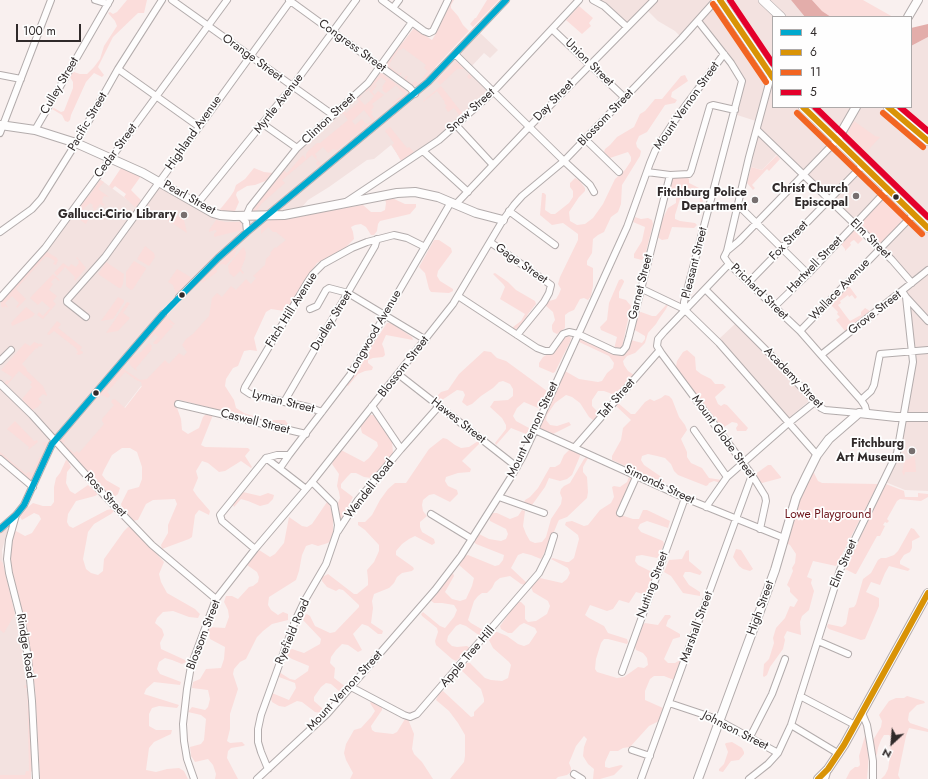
<!DOCTYPE html>
<style>
body{margin:0}
#map{position:relative;width:928px;height:779px;overflow:hidden;background:#f9f0ef;font-family:Jost,sans-serif}
canvas{display:block}
.legend{position:absolute;left:772px;top:16px;width:140px;height:92px;box-sizing:border-box;background:#fefefe;border:1px solid #aca9a9;margin:0;padding:5px 7px;list-style:none;font-size:12px;color:#302a2a}
.legend li{display:flex;align-items:center;gap:8px;height:20px}
.legend b{width:20px;border:1px solid #aca9a9}
.north{position:absolute;left:872px;top:723px;width:40px;height:40px;-webkit-text-stroke:3px #fefefe;paint-order:stroke;rotate:206deg;font-size:11px;font-weight:700;line-height:16px;text-align:center;color:#302a2a}
.north::after{content:'';display:block;margin:auto;width:14px;height:18px;background:#302a2a;clip-path:polygon(50% 0,100% 100%,50% 72%,0 100%)}
.scale{position:absolute;left:16px;top:24px;width:65px;height:18px;box-sizing:border-box;border:2px solid #302a2a;border-top:0;padding-left:5px;font-size:12px;line-height:14px;white-space:nowrap;color:#302a2a;-webkit-text-stroke:3px #fefefe;paint-order:stroke}
</style>
<div id="map">
<canvas width="928" height="779"></canvas>
<ul class="legend">
<li><b style="height:5px;background:#00a9ce"></b>4</li>
<li><b style="height:5px;background:#d99306"></b>6</li>
<li><b style="height:5px;background:#f26522"></b>11</li>
<li><b style="height:5px;background:#e4002b"></b>5</li>
</ul>
<div class="north">N</div>
<div class="scale">100 m</div>
</div>
<script>
const ctx = document.querySelector('canvas').getContext('2d');
ctx.lineJoin = 'round';
function fillPath(path, color) { ctx.fillStyle = color; ctx.fill(path, 'evenodd'); }
const poly = rows => new Path2D(rows.map(r => 'M' + r).join(''));
function strokePath(path, color, width, dash) { ctx.strokeStyle = color; ctx.lineWidth = width; ctx.lineCap = dash ? 'butt' : 'round'; ctx.setLineDash(dash || []); ctx.stroke(path); }
function write(font, color, halo, rows, align = 'center') {
  ctx.font = font + ' Jost,sans-serif'; ctx.lineWidth = 3.5; ctx.setLineDash([]); ctx.textBaseline = 'middle'; ctx.strokeStyle = halo; ctx.fillStyle = color; for (const [text, x, y, turn = 0] of rows) {
    ctx.save(); ctx.translate(x, y); ctx.rotate((+turn || 0) * Math.PI / 180); ctx.textAlign = isNaN(turn) ? turn : align; if (halo) ctx.strokeText(text, 0, 0); ctx.fillText(text, 0, 0); ctx.restore();
  }
}
const built = poly([
 [593,0,791,0,805,17,773,17,773,107,911,107,911,46,928,37,928,491,905,490,883,481,895,457,913,362,902,291,912,283,779,152,762,170,751,167,753,158,749,157,759,122,734,114,742,81,698,21,682,38,675,31,658,21,645,8,627,27],
 [477,30,498,50,490,58,484,53,470,68,493,92,456,125,404,164,391,145,374,159,367,160,329,187,308,200,297,213,293,255,159,397,141,386,79,467,55,441,33,487,0,459,0,298,45,248,97,177,140,209,160,182,213,213,246,216,297,148,364,87,399,40,439,70],
 [736,323,786,374,809,401,790,417,787,417,719,339],
 [6,528,8,529,2,550,3,567,20,636,26,674,31,774,0,779,0,533]
]);
const green = poly([
 [127,0,147,0,144,13,138,13,113,37,98,67,104,75,102,77,94,73,86,82,71,115,70,120,68,122,65,121,62,115,52,109,54,108,61,112,64,111,73,88,73,82,69,75,74,72,80,74,87,74,94,67,100,59,104,46,117,26,115,21,108,13,110,12,113,14,117,12],
 [452,0,454,0,451,5,451,8,458,16,463,25,469,31,429,74,416,85,414,86,404,79,406,76,408,76,406,79,412,84,415,81,418,83,428,71,424,68,426,65,403,48,401,50,399,49,390,63,389,66,399,74,402,72,400,76,385,65,414,28,432,40,435,35],
 [487,0,499,0,473,27,470,24,475,18,476,18],
 [812,0,863,0,893,17,831,17,822,11],
 [579,6,593,18,589,23,591,26,582,34,566,20],
 [456,61,472,77,469,79,467,77,469,74,464,69,457,69,440,85,436,81],
 [381,73,406,91,406,94,393,104,392,103,404,94,396,85,386,93,384,92,382,90,383,88,382,87,386,81,381,77,372,87,366,92,365,91],
 [685,75,688,81,672,92,671,97,677,100,675,103,665,105,647,132,639,136,636,143,637,147,641,151,640,156,622,185,621,204,618,212,611,217,604,232,598,235,593,239,592,253,587,261,587,265,593,268,593,286,591,296,588,300,584,298,580,299,574,310,569,312,565,315,565,328,557,334,553,332,552,329,552,325,555,320,553,312,545,305,546,302,556,299,559,294,561,289,558,284,560,277,578,240,578,234,563,223,552,225,540,215,542,193,544,193,546,195,545,210,551,214,555,214,569,203,573,197,573,191,570,187,570,183,575,178,579,180,585,188,585,191,579,197,569,212,570,221,577,225,585,224,593,218,603,204,615,179,625,170,631,161,631,157,628,152,610,158,604,152,605,149,610,145,617,137,634,127,640,114,645,111,655,99,662,99,681,76],
 [376,84,377,85,372,92,375,95,378,91,384,95,372,104,374,107,371,110,373,112,371,114,375,119,363,129,364,125,366,123,367,124,372,120,364,110,352,121,355,125,362,119,365,123,362,126,363,129,337,150,333,149,328,153,323,147,315,154,317,157,316,158,321,164,318,166,316,163,318,161,312,155,282,180,285,183,262,203,257,210,251,212,252,208,283,170,287,173,303,155,306,159,306,154,308,151,317,143,320,143,348,120,342,112,344,111,346,113,359,102,357,99,361,95,362,96,359,99,365,105,371,100,374,96,369,91],
 [441,86,463,114,460,116,454,108,448,112,445,107,447,106,444,103,445,102,437,91,423,102,424,100],
 [854,121,875,136,880,137,862,157,844,140],
 [390,127,407,148,409,147,414,152,420,148,401,161,392,145,394,143,385,131],
 [777,155,780,159,769,171,767,169,752,185,755,188,753,190,747,183,751,167,762,170],
 [121,168,141,176,131,190,141,200,136,208,124,197,126,194,115,186,112,189,109,186],
 [254,168,264,172,273,173,273,174,268,180,255,185,247,186,237,192,236,195,239,202,235,211,228,212,221,211,220,209,222,207,230,197,234,191,236,185,245,179],
 [672,176,685,176,689,179,689,183,707,192,702,203,700,202,699,192,689,189,685,189,680,199,675,215,675,219,680,221,695,223,697,225,694,228,672,227,668,239,662,240,657,237,659,226,668,208,676,203,676,198,669,185],
 [100,180,104,182,98,189,109,197,104,196,102,200,103,201,102,203,105,204,103,206,100,204,93,213,92,212,94,208,92,207,93,205,90,203,86,207,85,207,80,214,88,220,86,224,73,215,88,196,89,196],
 [888,189,914,214,880,248,854,224],
 [392,198,405,204,416,204,416,207,410,214,380,221,378,224,377,231,374,235,371,235,366,227,361,224,355,225,351,227,353,232,354,239,345,248,317,263,286,310,284,311,271,309,266,312,254,338,257,351,250,350,244,351,238,366,233,368,226,379,225,386,234,400,236,408,244,413,265,420,285,420,288,424,285,427,180,400,177,402,176,405,181,419,182,430,188,434,199,428,203,417,207,413,213,415,201,445,205,447,248,448,250,450,245,456,252,467,251,468,241,461,225,471,219,472,208,463,202,461,196,471,198,478,193,490,197,496,210,511,209,515,199,510,195,515,192,537,189,539,162,549,161,545,168,533,168,525,177,504,175,499,153,500,146,504,138,520,132,521,122,508,121,504,128,490,139,487,142,479,142,467,137,452,130,448,122,448,112,455,104,470,102,475,106,480,120,488,118,494,113,498,109,497,59,442,60,440,84,413,63,438,65,441,63,443,74,453,77,451,79,453,104,424,102,421,102,419,114,405,111,402,112,400,114,399,116,400,125,408,142,386,141,382,136,380,125,372,107,392,110,395,108,398,102,395,100,396,99,395,122,368,140,380,147,379,165,360,169,364,179,353,184,356,187,352,182,345,186,339,193,334,209,316,212,298,217,293,222,297,231,286,236,290,246,279,251,284,256,278,253,276,265,265,266,259,271,254,270,253,275,247,276,248,282,243,286,240,276,232,273,232,268,227,261,234,261,227,266,223,272,220,278,220,278,218,363,205,371,212,381,212,385,210,386,203,385,199],
 [168,210,184,220,187,233,163,217],
 [635,217,641,219,648,218,652,220,653,224,645,256,642,260,634,258,634,254,642,241,645,227,633,222],
 [216,220,226,222,241,222,242,230,214,237,214,234,217,231,215,230,209,232,209,230],
 [854,230,863,239,858,244,854,240,852,241,850,243,851,245,845,251,845,249,841,244],
 [434,240,439,240,451,248,452,252,438,271,437,276,440,281,453,289,453,291,449,293,431,292,429,289,425,273,419,267],
 [239,245,234,256,226,265,223,264,219,265,217,270,217,272,202,283,201,281],
 [145,246,154,253,155,257,149,266,137,259],
 [243,247,245,250,246,253,245,259,241,269,244,273,243,274,240,271,234,277,229,273,228,266],
 [47,252,57,258,58,260,56,265,53,264,55,261,48,257,45,257,16,289,26,299,17,308,16,307,19,303,12,296,5,303,8,307,7,308,5,306,3,308,1,306,1,302,43,253],
 [77,257,86,268,75,281,74,279,75,277,65,267,57,276,54,273,63,263,69,267,71,264,76,267,79,263,78,262,79,260,76,258],
 [134,261,146,268,146,269,133,289,131,290,126,286,126,272],
 [106,262,124,274,123,284,121,288,119,288,98,274],
 [177,269,192,278,176,294,173,285,168,282],
 [495,273,508,282,516,290,535,301,536,304,528,314,522,326,518,330,513,329,513,327,521,321,525,314,500,299,505,287,503,284,493,274],
 [53,274,60,280,59,281,55,278,51,282,53,284,49,290,57,296,53,301,56,304,43,319,37,315,39,312,43,316,50,308,42,301,38,305,30,298],
 [622,279,624,281,624,282,619,292,619,298,626,300,631,306,622,347,620,350,614,349,617,337,601,330,600,327,607,320,609,303,619,280],
 [849,286,857,297,855,299,852,295,849,297,848,295,840,301,841,303,838,305,846,316,850,321,861,315,861,312,865,308,870,311,845,331,836,320,840,317,837,314,838,312,831,305],
 [118,297,124,300,124,302,113,319,101,321],
 [127,302,130,303,123,313,130,318,118,331,106,333],
 [666,305,668,305,666,309,659,319,656,324,648,333,645,343,635,353,627,356,623,361,624,365,628,371,634,375,633,377,615,395,604,391,598,391,592,400,592,406,599,413,598,418,593,420,589,417,580,403,572,397,566,395,555,403,547,415,546,420,550,425,557,426,569,422,571,425,553,434,547,432,538,427,565,371,579,379,598,382,602,381,607,373,613,368,614,363,609,356,577,341,579,339,618,355,623,354,627,352,631,340,642,343,645,339,645,336,633,329,638,313,641,312,652,316,656,316],
 [26,307,35,314,32,317,12,326,11,323],
 [166,316,175,324,173,325,170,323,170,324,173,326,157,344,154,344,153,343,158,337,155,334,150,340,147,338],
 [57,321,61,324,58,328,82,347,80,350,83,352,83,353,79,355,76,354,78,352,76,350,77,349,54,331,49,335,47,334],
 [387,323,391,323,412,337,413,340,386,335,382,344,384,349,385,355,383,357,373,358,368,360,368,363,373,367,372,370,365,371,358,374,348,386,346,385],
 [568,335,571,338,570,342,555,372,553,373,539,367,539,363,543,357,550,353,565,336],
 [34,342,39,344,40,343,43,345,41,347,39,346,37,349,36,348,22,364,26,368,27,371,43,386,47,395,47,396,43,394,38,399,42,402,38,407,32,410,22,399,32,387,30,385,32,382,19,371,7,385,4,383,7,380,9,381,12,377,1,370,25,343,30,346],
 [149,343,152,346,151,348,152,349,136,368,137,371,131,366,128,361,131,357,141,352],
 [687,350,695,357,696,370,701,374,711,379,715,384,723,384,726,387,715,397,718,404,721,406,724,404,727,405,748,428,746,431,737,431,736,428,738,425,737,423,732,422,721,429,676,367,677,361,683,352],
 [484,351,491,352,497,358,506,361,547,391,542,407,538,408,524,402,517,408,513,416,516,421,529,428,529,431,526,434,511,428,496,445,495,443,506,429,506,425,502,418,490,407,494,401,508,400,513,396,513,389,510,384,503,381,499,382,493,388,481,396,472,404,467,406,462,402,465,395,463,391,457,390,442,400,438,400,436,397,441,392,448,390,459,374],
 [665,395,669,396,672,399,679,417,685,425,687,430,681,439,687,452,687,457,691,463,702,468,709,478,722,480,721,483,714,481,709,483,708,485,706,486,678,475,674,471,671,464,665,458,657,456,648,454,642,456,641,460,644,465,663,478,664,482,663,483,612,460,612,456,621,440,623,428,631,420,616,406,617,404,618,403,631,414,635,414,645,402,650,399,654,401,661,398],
 [370,415,375,415,392,441,393,453,390,461,371,478,364,477,356,473,351,473,347,477,341,484,341,488,353,497,342,519,339,518,338,503,340,498,339,492,337,486,339,474,332,464,334,459,341,450,364,462,369,458,378,446,377,442,362,433,361,429,361,426],
 [15,421,34,441,37,440,38,442,28,450,29,447,7,429],
 [443,438,447,439,455,445,461,448,469,447,478,441,480,443,462,461,471,469,470,472,458,473,446,477,445,481,448,486,457,490,458,494,450,502,434,494,429,495,423,500,422,505,423,511,427,516,420,522,420,527,422,532,434,539,435,543,432,545,415,536,409,539,402,544,396,551,396,555,413,567,414,569,412,571,402,573,397,577,394,583,389,588,374,594,372,601,373,608,371,623,383,631,382,634,378,634,368,626,362,624,353,634,362,650,358,652,348,645,342,644,336,650,331,657,330,663,335,668,334,678,346,687,344,689,339,691,331,684,326,683,321,687,314,697,314,701,323,709,324,711,321,713,315,712,302,702,297,701,285,707,279,706,272,702,270,696,272,693,289,700,296,688,295,683,279,677,278,675,279,672,290,679,295,680,308,671,309,666,292,659,287,656,288,651,292,649,304,653,320,644,321,639,303,620,303,616,307,614,310,616,315,626,330,633,335,632,359,607,359,605,343,590,339,589,336,591,327,587,322,581,322,577,328,574,354,594,357,594,368,585,368,579,367,570,374,562,379,551,379,545,365,530,358,525,358,522,365,522,372,515,380,500,388,489,395,483,406,483,429,449],
 [46,442,47,443,31,482,0,456,0,452,26,474,28,472,32,473,45,446,42,443],
 [570,449,580,454,580,456,572,475,567,479,560,481,549,478,545,487,532,505,528,505,524,503,525,500,530,497,538,488,550,467,555,467,560,464,564,455],
 [587,456,588,458,583,467,583,472,587,477,588,492,587,498,567,517,559,520,558,522,549,544,541,559,531,555,523,553,518,555,511,568,527,583,525,585,521,584,510,576,500,578,495,582,492,588,487,593,482,593,478,596,474,601,468,620,471,623,483,630,484,633,480,636,466,626,460,624,456,626,448,636,447,641,452,646,457,647,467,646,470,648,456,661,452,659,436,645,435,641,438,632,437,628,422,616,421,614,423,612,440,626,445,628,454,617,457,610,454,605,442,603,434,603,430,600,431,598,453,573,454,576,445,592,452,599,460,601,466,599,472,586,474,578,459,565,464,556,468,555,495,566,499,565,503,560,504,555,476,544,474,542,479,534,489,539,501,541,506,539,508,534,506,529,490,521,489,517,491,513,497,513,510,519,518,516,522,510,525,511,523,526,526,534,530,541,535,543,542,542,546,537,551,519,561,504,562,498,560,493,561,489,564,486,570,483,584,459],
 [912,457,915,457,916,472,905,472,904,476,902,472,903,469,904,461,912,458],
 [66,460,68,461,71,467,67,472,66,483,70,491,75,494,88,485,98,494,95,496,76,501,68,514,67,522,69,526,73,528,107,510,112,509,114,511,111,514,94,524,88,532,83,559,86,569,91,573,98,575,103,571,104,559,124,531,128,527,132,526,164,562,159,574,161,582,167,593,195,609,200,614,198,618,189,617,173,611,163,612,157,618,155,623,162,629,164,635,160,643,161,649,185,660,186,662,182,664,172,660,165,658,159,662,157,669,160,674,181,682,180,685,154,682,146,689,144,694,179,705,177,708,159,706,152,708,149,714,149,726,156,730,172,730,171,734,154,742,149,748,146,770,156,772,167,769,179,768,184,771,188,779,40,779,35,689,30,652,12,571,10,556,11,542,13,533,16,531,25,536,32,533,41,519,39,515,34,513,22,520,20,517,28,507,33,503,43,506,51,506,54,502,54,487,56,478,60,473],
 [768,465,771,465,781,477,781,478,762,483,759,482,754,475],
 [813,473,814,473,818,481,822,483,878,484,836,566,813,561,807,577,812,579,811,583,814,591,809,610,802,616,800,622,801,635,787,631,784,637,785,640,783,649,770,667,767,675,764,677,763,676,764,664,769,659,774,643,773,638,776,628,785,618,790,606,794,607,798,600,790,592,790,588,787,585,793,571,792,568,795,563,796,554,790,545,786,543,801,496],
 [629,477,631,477,632,480,621,515,633,519,639,519,643,510,647,510,670,521,668,528,647,521,640,524,638,528,641,532,663,541,664,544,659,556,657,558,642,555,636,556,635,561,638,565,654,573,646,593,643,594,636,592,629,603,619,600,613,609,607,611,590,605,585,615,589,618,604,626,608,633,627,639,628,642,627,644,608,639,604,639,601,643,596,659,595,669,597,672,617,678,624,677,638,667,644,668,648,665,647,658,643,653,636,650,635,647,641,626,645,623,658,625,665,615,670,615,671,617,668,620,666,626,680,634,680,637,673,639,664,659,668,663,675,663,680,660,681,663,674,680,664,676,654,676,650,679,645,691,645,700,663,708,659,721,649,726,630,747,623,748,618,751,610,751,605,762,605,767,609,768,621,765,623,766,614,775,600,779,593,779,594,769,588,764,583,756,584,747,587,739,584,736,576,746,569,763,571,768,571,772,567,775,558,777,556,779,450,779,464,762,465,756,465,735,458,723,449,711,436,700,439,693,443,691,471,717,474,716,474,712,484,702,484,699,481,689,460,669,466,663,470,663,485,678,491,680,502,681,508,678,511,665,509,662,493,648,488,638,493,632,497,632,507,636,518,644,524,646,529,644,537,632,535,628,524,623,520,625,512,633,508,633,501,629,500,626,517,602,521,602,525,606,525,619,528,622,536,621,547,614,550,606,548,601,533,592,531,587,540,578,562,583,567,579,570,573,568,568,551,559,553,558,566,562,569,562,574,558,579,539,578,535,565,525,566,522,572,521,584,526,588,525,600,510,611,503,614,497,612,487,614,486,620,487,627,482],
 [886,484,904,491,905,497,918,497,918,493,928,494,928,497,921,501,900,499,897,501,887,519,889,521,887,523,885,522,883,525,885,526,880,536,877,536,856,574,855,574,845,569],
 [243,492,260,496,268,493,274,495,273,499,268,504,260,506,248,501,241,499,234,507,233,505,234,502,239,494],
 [327,502,329,503,333,515,333,532,331,540,328,543,318,546,312,544,306,546,302,555,299,571,296,580,269,597,268,605,271,610,278,615,283,612,288,614,288,620,272,624,263,631,257,637,246,659,240,662,234,669,233,674,238,689,230,714,230,729,227,741,230,743,242,742,245,745,243,746,231,748,228,751,227,758,238,779,215,779,216,774,213,765,208,759,195,762,191,756,190,747,201,744,204,740,206,719,201,715,188,712,192,707,205,710,208,707,210,699,208,690,192,688,193,682,200,679,206,669,221,668,224,659,225,647,210,639,208,630,209,627,225,628,229,617,228,610,224,602,226,596,232,596,238,599,249,587,253,586,258,582,259,577,257,572,247,565,248,562,259,550,270,557,275,554,284,543,289,517,302,526,307,527,312,524],
 [911,528,914,529,920,537,912,541,912,548,910,552,904,555,900,561,900,564,910,569,908,571,889,566,885,573,880,585,871,582,866,592,879,598,879,606,865,639,861,640,829,629,827,627,828,624,842,627,846,624,849,608,854,607,856,604,863,579,871,573,878,560,881,558,886,558,894,555,898,551],
 [736,549,741,550,753,569,750,571,743,569,739,566,733,557],
 [689,550,689,561,702,572,700,575,690,572,685,572,683,576,689,585,700,592,700,596,683,593,671,576,664,572,669,560,682,559,686,551],
 [0,560,3,563,15,614,4,633,0,630],
 [25,685,27,685,29,687,32,771,31,772,31,779,0,779,0,775,25,775,26,771,29,771,27,688,24,688],
 [907,696,924,701,925,703,917,705,909,713,908,720,910,723,928,729,928,732,909,728,906,736,898,775,900,779,881,779,885,775,888,769,890,757,891,737,889,735,884,735,881,740,878,748,877,754,875,758,872,748,873,740,881,727,882,721,879,715,889,701,896,698,904,698],
 [372,701,382,707,382,710,371,726,372,730,375,732,393,734,397,732,405,719,408,719,414,734,412,749,414,754,422,762,433,779,350,779,353,773,346,760,344,753,346,744,354,730,361,728,371,717,375,711,370,703],
 [867,735,869,754,867,779,846,779,850,771,855,767,858,767,860,765,859,756,865,736],
 [732,742,742,748,744,752,744,754,739,760,731,761,723,772,719,771,719,769,724,764,728,752,725,744,726,743]
]);
const water = poly([
 [791,0,812,0,822,11,831,17,805,17],
 [928,24,928,37,911,46,911,28]
]);
const minorTunnel = poly([
 [163,314,179,297]
]);
const minor = poly([
 [95,0,108,4],
 [172,0,333,115],
 [289,0,410,88,415,94],
 [382,0,424,31,429,33,433,31,448,0],
 [593,0,604,6,627,27],
 [393,8,399,0],
 [552,29,625,98],
 [455,54,564,161,590,185,594,192],
 [118,69,198,126],
 [0,75,21,79],
 [771,76,749,157,727,251,724,257,729,264,800,331,821,355,861,400,865,406,867,414],
 [263,124,297,148],
 [456,125,493,165],
 [35,130,110,0],
 [757,130,892,260,912,283],
 [0,133,51,0],
 [585,139,619,172],
 [423,151,468,192],
 [647,172,670,175,689,174,691,171,710,106,713,105,735,110],
 [346,202,439,140,493,92,579,0],
 [197,204,292,87,356,0],
 [456,204,530,126,654,0],
 [738,205,808,274],
 [509,211,555,245],
 [240,216,246,222,247,232],
 [246,216,250,207,297,148,368,83,412,22],
 [0,232,32,209,41,199,78,140,118,69,162,0],
 [490,242,551,285,549,293,544,302,517,335],
 [727,251,739,241,837,140],
 [729,264,664,332,658,339,657,346,662,354,752,475,765,496,766,501,760,529],
 [749,282,863,165],
 [640,288,684,309,719,343,817,455],
 [705,289,774,358,821,408,825,410,859,413],
 [458,296,537,348,545,351,551,351,563,334,569,332,578,334,614,351,622,352,626,347,629,337,670,175],
 [179,297,218,258,247,232,428,82,506,0],
 [906,297,928,321],
 [0,298,45,248,227,0],
 [774,307,808,274,888,189],
 [310,309,317,306,326,290,329,288,348,293,426,340],
 [684,309,684,302,742,81,731,63,698,21],
 [86,317,67,302,67,300,105,257,291,0],
 [800,331,914,214],
 [821,355,928,270],
 [0,361,11,350],
 [398,374,517,467],
 [0,384,32,415,105,496,152,545,216,599],
 [861,400,871,391,874,385,880,354,928,350],
 [284,402,375,246,377,239],
 [178,404,306,434],
 [322,412,308,407,250,394,244,390,245,387,307,283,313,274,323,264,352,248,367,242,394,235,407,238,425,247],
 [535,430,685,498,784,538],
 [694,430,727,477],
 [575,447,659,351],
 [401,449,439,406],
 [266,458,277,455,289,455,350,375,451,202],
 [0,459,33,487],
 [280,468,289,455],
 [499,497,544,513],
 [706,507,727,477,785,426,815,402],
 [620,513,637,475],
 [431,514,472,539],
 [16,515,9,540,7,559,9,573,23,628,28,658,32,701,36,779],
 [0,529,16,515,24,505,52,444,163,314],
 [338,531,358,500,401,449,372,406],
 [255,549,222,521,220,515,266,458,306,489],
 [818,641,848,654],
 [622,672,685,498],
 [351,687,404,715,410,717,417,714,539,573,548,555,554,536],
 [800,696,855,725],
 [669,703,714,718,778,753],
 [862,713,867,725,870,742,873,761,873,779],
 [791,725,839,754],
 [750,737,772,694,785,659],
 [632,750,650,756],
 [268,769,261,752,258,742,258,729,261,715,295,621,305,600,326,564,337,532,338,525,334,504,312,482],
 [574,774,582,779],
 [194,779,187,759,184,741,183,724,187,689,191,666,216,599,255,549,312,482,453,304,503,220,514,205,522,196,564,161,682,38,716,0],
 [257,779,327,714,435,590,461,556,511,477,523,456,627,227,650,163,655,151,675,120,724,54],
 [641,779,752,475],
 [749,779,768,764,778,753,784,740,791,725,840,570,897,453,913,362,906,297,902,291],
 [825,779,828,769]
]);
const major = poly([
 [908,17,918,0],
 [0,125,35,130,76,143,143,173,213,213,220,215,234,216,284,215,397,193,415,192,438,197,476,213,503,220],
 [837,140,856,107],
 [698,779,775,570,796,498,806,477,817,455,829,439,859,413,896,417,928,417],
 [818,779,828,769,844,745,928,593]
]);
const highway = poly([
 [720,0,773,78],
 [763,0,781,17],
 [803,107,928,228],
 [888,107,928,141]
]);
const bus1 = poly([
 [0,529,16,515,24,505,52,444,163,314,218,258,247,232,428,82,506,0]
]);
const bus2 = poly([
 [720,0,773,78],
 [803,107,928,228],
 [888,107,928,141],
 [818,779,828,769,844,745,928,593]
]);
const bus3 = poly([
 [713,4,766,82],
 [797,113,922,234],
 [883,113,923,147]
]);
const bus4 = poly([
 [730,0,773,64],
 [815,107,928,217],
 [900,107,928,131]
]);
const markers = [
 [856,196,4,"#766f6f"],
 [896,197,3.5,"#302a2a"],
 [755,200,4,"#766f6f"],
 [184,215,4,"#766f6f"],
 [182,295,3.5,"#302a2a"],
 [96,393,3.5,"#302a2a"],
 [912,451,4,"#766f6f"]
];
const streetNames = [
 ["Congress Street",352,46,36],
 ["Orange Street",252,58,36],
 ["Union Street",589,63,44],
 ["Culley Street",60,86,-60],
 ["Day Street",554,101,-46],
 ["Myrtle Avenue",279,104,-52],
 ["Mount Vernon Street",687,106,-55],
 ["Snow Street",471,111,-42],
 ["Blossom Street",606,118,-46],
 ["Clinton Street",329,119,-43],
 ["Pacific Street",88,122,-60],
 ["Highland Avenue",194,133,-55],
 ["Cedar Street",116,151,-54],
 ["Pearl Street",189,198,29],
 ["Elm Street",870,239,44],
 ["Fox Street",789,241,-46],
 ["Pleasant Street",695,263,-76],
 ["Gage Street",521,264,35],
 ["Hartwell Street",815,265,-46],
 ["Garnet Street",641,287,-76],
 ["Wallace Avenue",840,290,-46],
 ["Prichard Street",759,292,44],
 ["Fitch Hill Avenue",292,310,-58],
 ["Grove Street",875,313,-38],
 ["Dudley Street",332,321,-59],
 ["Longwood Avenue",375,332,-60],
 ["Blossom Street",404,367,-52],
 ["Academy Street",793,378,46],
 ["Taft Street",617,399,-49],
 ["Lyman Street",283,402,14],
 ["Hawes Street",458,421,38],
 ["Caswell Street",255,422,14],
 ["Mount Vernon Street",533,430,-65],
 ["Mount Globe Street",723,437,54],
 ["Simonds Street",659,485,25],
 ["Wendell Road",370,489,-52],
 ["Ross Street",105,495,47],
 ["Elm Street",844,564,-67],
 ["Nutting Street",653,585,-70],
 ["High Street",761,608,-70],
 ["Marshall Street",697,627,-70],
 ["Ryefield Road",293,632,-67],
 ["Blossom Street",204,635,-69],
 ["Rindge Road",25,646,81],
 ["Apple Tree Hill",468,657,-49],
 ["Mount Vernon Street",345,691,-47],
 ["Johnson Street",735,731,27]
];
const poiNames = [
 ["Christ Church",848,189],
 ["Episcopal",848,203],
 ["Fitchburg Police",747,193],
 ["Department",747,207],
 ["Gallucci-Cirio Library",176,215],
 ["Fitchburg",904,444],
 ["Art Museum",904,458]
];
const parkNames = [
 ["Lowe Playground",828,515]
];
fillPath(built, '#f3e2e0');
fillPath(green, '#fbdddb');
fillPath(water, '#e3adaa');
strokePath(minorTunnel, '#d1c8c8', 6, [6, 3]);
strokePath(minor, '#b3acac', 8);
strokePath(major, '#b3acac', 10);
strokePath(highway, '#b3acac', 10);
strokePath(minor, '#fefdfd', 6);
strokePath(major, '#fefdfd', 8);
strokePath(highway, '#fefdfd', 9);
strokePath(bus1, '#00a9ce', 6);
strokePath(bus2, '#d99306', 6);
strokePath(bus3, '#f26522', 6);
strokePath(bus4, '#e4002b', 6);
for (const [x, y, r, color] of markers) { const dot = new Path2D(); dot.arc(x, y, r, 0, 2 * Math.PI); ctx.fillStyle = color; ctx.fill(dot); strokePath(dot, '#fefefe', 1.5); }
write('12px', '#302a2a', '#fefefe', streetNames);
write('bold 12px', '#302a2a', '#fefefe', poiNames, 'right');
write('12px', '#6c141a', '#fefefe', parkNames);
</script>
